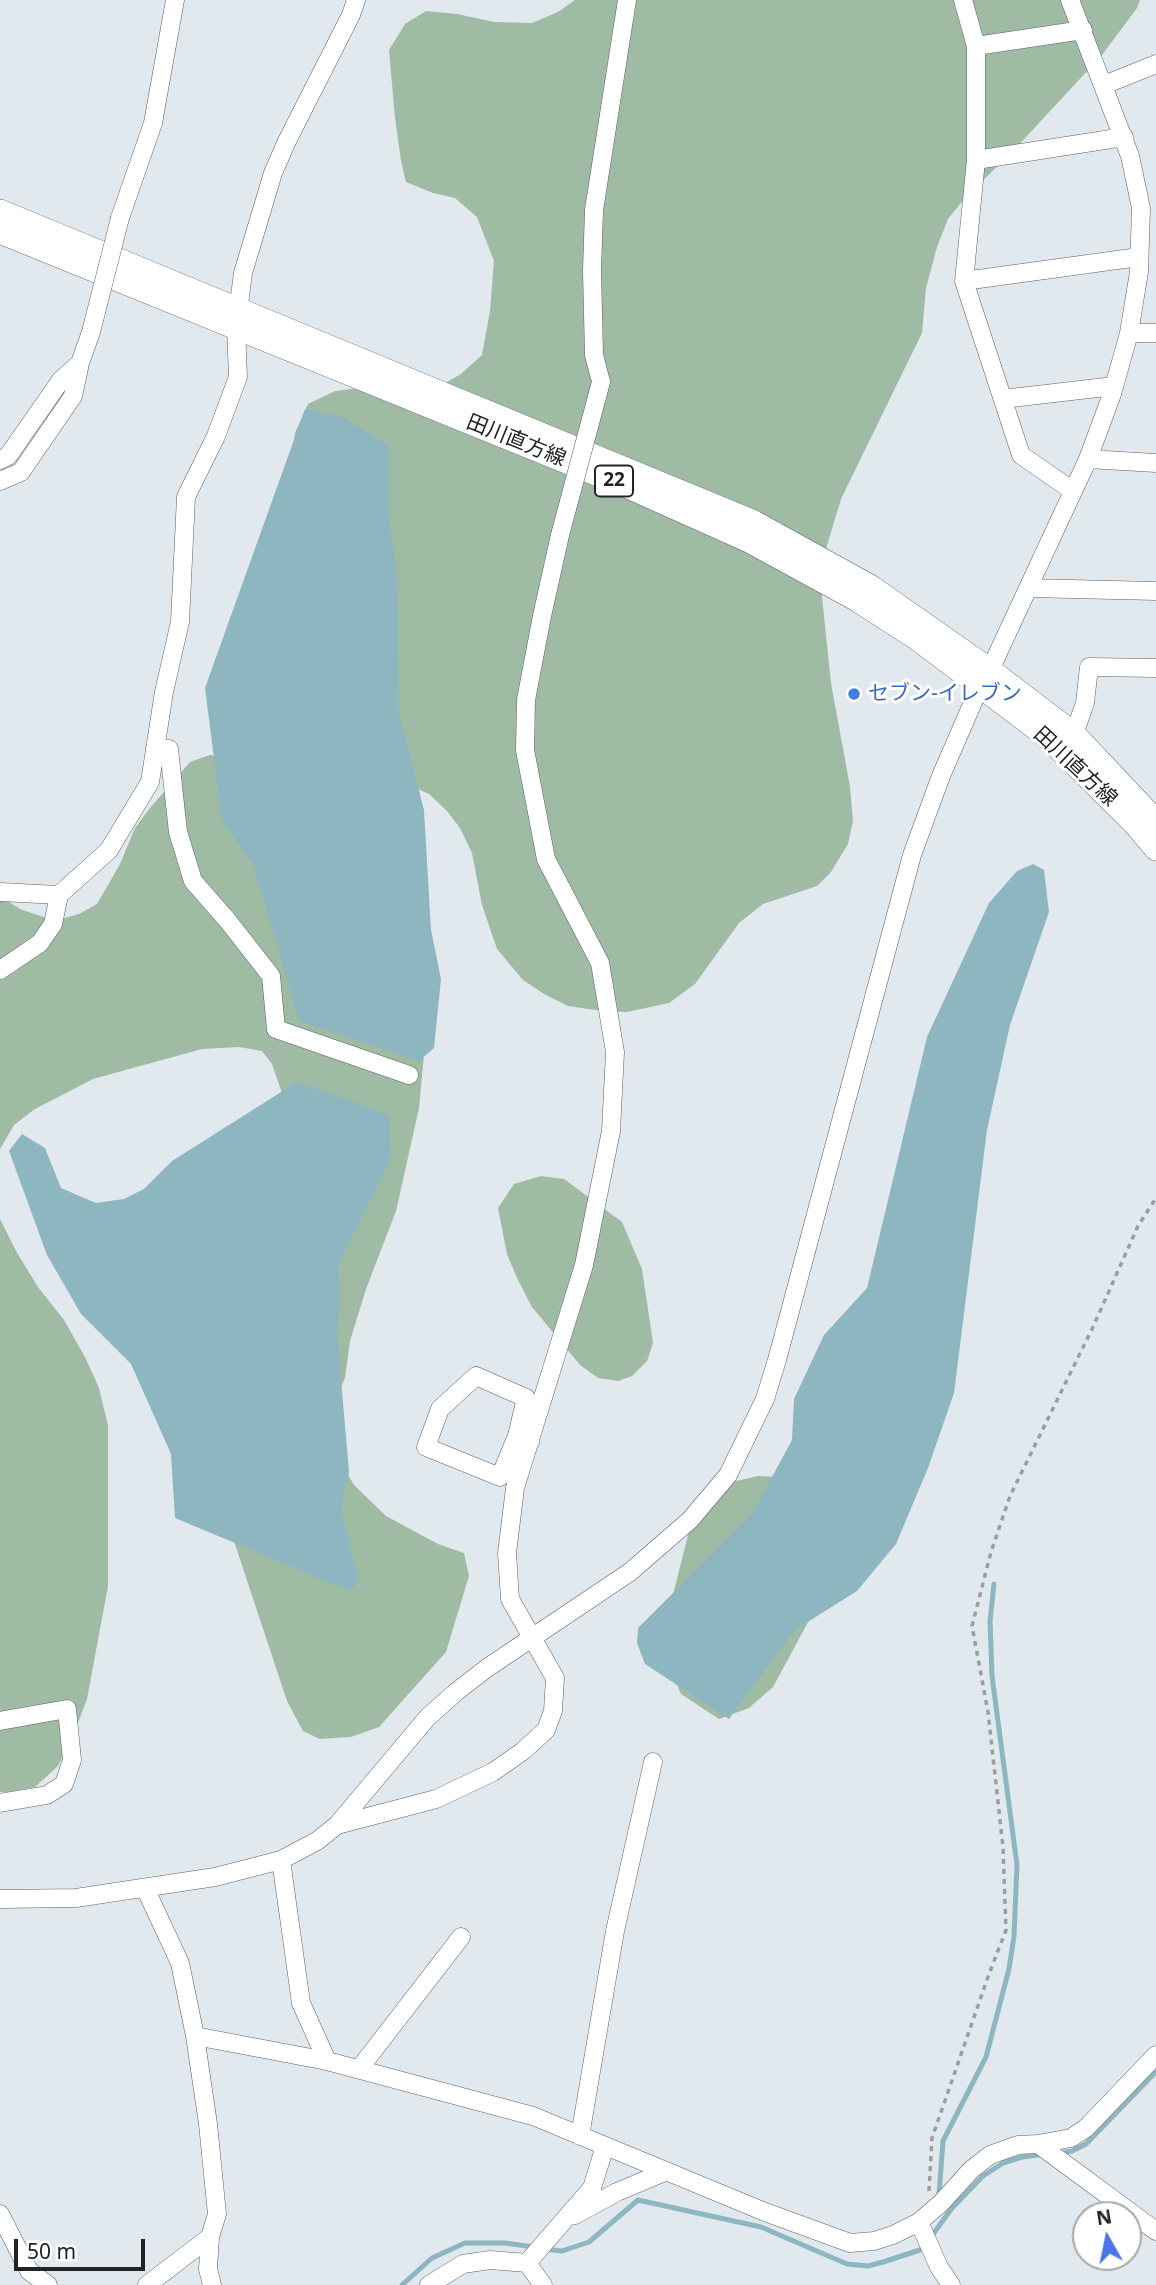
<!DOCTYPE html>
<meta charset="utf-8">
<style>
body{margin:0}
#map{position:relative;width:1156px;height:2285px;overflow:hidden;background:#e1e8ee;font-family:"Noto Sans",sans-serif}
canvas{display:block}
.north{position:absolute;left:1072px;top:2201px;width:70px;height:70px;box-sizing:border-box;background:#fff;border:2px solid #a6a7a8;border-radius:50%;rotate:351deg;font-size:19px;font-weight:700;line-height:28px;text-align:center;color:#212326}
.north::after{content:'';display:block;margin:auto;width:24px;height:32px;background:#4b75e8;clip-path:polygon(50% 0,100% 100%,50% 72%,0 100%)}
.scale{position:absolute;left:14px;top:2239px;width:131px;height:32px;box-sizing:border-box;border:4px solid #212326;border-top:0;padding-left:9px;font-size:21px;line-height:24px;white-space:nowrap;color:#212326;-webkit-text-stroke:5px #fff;paint-order:stroke}
</style>
<div id="map">
<canvas width="1156" height="2285"></canvas>
<div class="north">N</div>
<div class="scale">50 m</div>
</div>
<script>
const ctx = document.querySelector('canvas').getContext('2d');
ctx.lineJoin = 'round';
function fillPath(path, color) { ctx.fillStyle = color; ctx.fill(path, 'evenodd'); }
const poly = rows => new Path2D(rows.map(r => 'M' + r).join(''));
function strokePath(path, color, width, dash) { ctx.strokeStyle = color; ctx.lineWidth = width; ctx.lineCap = dash ? 'butt' : 'round'; ctx.setLineDash(dash || []); ctx.stroke(path); }
function write(font, color, halo, rows, align = 'center') {
  ctx.font = font + ' "Noto Sans","Noto Sans JP",sans-serif'; ctx.lineWidth = 6; ctx.setLineDash([]); ctx.textBaseline = 'middle'; ctx.strokeStyle = halo; ctx.fillStyle = color; for (const [text, x, y, turn = 0] of rows) {
    ctx.save(); ctx.translate(x, y); ctx.rotate((+turn || 0) * Math.PI / 180); ctx.textAlign = isNaN(turn) ? turn : align; if (halo) ctx.strokeText(text, 0, 0); ctx.fillText(text, 0, 0); ctx.restore();
  }
}
const forest = poly([
 [575,0,1140,0,1137,8,1102,55,1013,151,965,198,948,219,937,247,926,288,922,333,841,499,822,562,822,597,831,683,850,787,853,821,848,844,831,872,817,886,763,904,739,923,695,984,669,1003,627,1012,602,1011,568,1006,544,994,523,980,497,949,482,905,472,853,460,828,447,811,429,794,362,764,278,538,295,433,308,404,335,391,368,387,438,387,461,374,482,355,490,311,494,261,477,217,455,198,433,193,406,182,401,161,395,118,389,50,405,24,426,11,457,14,494,22,532,23,558,12],
 [210,755,240,761,424,1055,419,1108,396,1211,366,1289,350,1341,345,1378,332,1408,334,1451,354,1485,386,1516,438,1544,464,1553,469,1576,446,1652,379,1727,351,1737,320,1739,303,1731,287,1701,222,1505,285,1102,272,1064,262,1051,239,1047,202,1049,93,1079,35,1109,14,1125,0,1149,0,896,20,909,46,918,61,919,79,914,97,904,120,864,135,828,150,808,190,762],
 [541,1176,564,1179,622,1222,642,1269,653,1343,647,1361,632,1376,618,1381,598,1378,580,1365,532,1307,517,1278,507,1254,498,1208,514,1184],
 [0,1219,16,1251,38,1287,64,1320,86,1359,99,1388,108,1426,108,1586,87,1699,73,1736,58,1766,35,1787,8,1792,0,1792],
 [758,1476,802,1478,828,1563,807,1624,773,1687,749,1708,719,1719,681,1694,676,1682,671,1603,689,1531,715,1492,736,1481]
]);
const water = poly([
 [305,409,342,417,389,445,389,520,397,572,399,714,424,810,431,930,441,979,434,1048,419,1061,299,1021,254,867,222,820,205,688],
 [1033,864,1044,870,1049,912,1010,1025,987,1130,954,1393,928,1468,896,1544,857,1591,795,1630,729,1719,645,1664,637,1643,638,1628,752,1514,792,1440,794,1399,824,1335,867,1288,927,1037,989,903,1017,871],
 [297,1082,389,1115,391,1159,338,1265,340,1299,337,1332,349,1472,341,1510,359,1580,350,1591,175,1518,171,1454,131,1364,81,1314,47,1255,9,1151,22,1134,45,1148,61,1188,96,1203,124,1199,144,1189,172,1161]
]);
const stream = poly([
 [1059,2153,1072,2151,1086,2144,1156,2072],
 [939,2195,943,2141,986,2057,1009,1969,1014,1936,1017,1865,992,1676,990,1621,994,1584],
 [931,2237,952,2208,983,2176,1003,2163,1022,2157,1045,2154],
 [544,2249,562,2251,589,2242,638,2200,761,2227,847,2264,868,2266,883,2262,920,2250,925,2245],
 [402,2285,432,2258,465,2243,505,2243,534,2247]
]);
const path = poly([
 [929,2191,932,2138,989,1974,1006,1930,1003,1847,988,1712,972,1626,991,1552,1010,1496,1093,1327,1138,1226,1156,1198]
]);
const minor = poly([
 [963,0,976,46,976,160,1124,137],
 [976,46,1083,30],
 [1104,85,1156,64],
 [976,160,964,281,1139,257],
 [120,218,153,123,175,0],
 [964,281,1021,455,1073,491],
 [1129,333,1156,333],
 [601,382,594,355,592,271,594,210,627,0],
 [1003,399,1114,386],
 [1088,459,1156,463],
 [0,460,8,456,61,380,80,363,91,332],
 [0,481,21,472,73,396,80,363],
 [1028,588,1156,591],
 [1074,734,1085,703,1089,667,1156,668],
 [155,748,169,749,178,832,193,881,228,921,271,976,276,1029,409,1075],
 [0,892,59,895],
 [0,970,40,943,53,924,59,895,109,850,150,782,164,692,180,622,186,497,216,436,238,377,236,327,243,273,273,173,287,141,351,15,356,0],
 [517,1436,500,1477,426,1447,440,1409,476,1376,526,1398,517,1436,530,1442],
 [0,1721,67,1709,72,1760,64,1784,47,1795,0,1803],
 [337,1825,436,1799,493,1772,523,1751,546,1730,553,1711,555,1678,510,1599,507,1553,515,1488,584,1265,611,1131,615,1052,600,963,546,859,525,750,526,700,542,616,560,535],
 [145,1888,180,1963,195,2036,208,2124,217,2214,210,2237,208,2269,212,2285],
 [0,1899,76,1898,215,1877,281,1860],
 [195,2036,327,2061,533,2116,765,2212,850,2243,874,2241,893,2235,919,2222,941,2203,971,2170,990,2155,1018,2145,1038,2144,1071,2138,1086,2128,1156,2055],
 [327,2061,301,2003,281,1860,317,1841,337,1825,427,1718,456,1692,487,1668,630,1572,690,1520,728,1475,765,1399,777,1360,912,855,941,776,980,686,990,670,1088,459,1112,394,1129,333,1139,272,1141,208,1130,156,1070,0],
 [359,2069,461,1937],
 [580,2136,615,1931,653,1762],
 [1038,2144,1156,2231],
 [0,2214,29,2271,48,2285],
 [575,2215,617,2192,667,2171],
 [919,2222,939,2267,951,2285],
 [527,2263,543,2285],
 [147,2285,210,2237],
 [429,2285,463,2264,490,2260,527,2263,592,2188,605,2146]
]);
const major = poly([
 [0,211,754,522,870,586,990,670,1074,734,1156,821],
 [0,232,626,486,749,541,857,600,916,638,980,686,1046,736,1134,823,1156,849]
]);
const minorBridge = poly([
 [91,332,120,218],
 [560,535,601,382]
]);
const markers = [
 [854,694,7,"#3f7fe0"]
];
const shields = [
 [614,481,38]
];
const shieldNames = [
 ["22",614,481]
];
const streetNames = [
 ["田川直方線",516,441,22],
 ["田川直方線",1075,767,43]
];
const shopNames = [
 ["セブン-イレブン",868,694]
];
fillPath(forest, '#9fbba4');
fillPath(water, '#8eb6c0');
strokePath(stream, '#8eb6c0', 5);
strokePath(minor, '#5a6066', 19);
strokePath(major, '#5a6066', 24);
strokePath(path, '#999ea3', 3.5, [5, 5]);
strokePath(minor, '#fff', 18);
strokePath(major, '#fff', 23);
strokePath(minorBridge, '#5a6066', 19, []);
strokePath(minorBridge, '#fff', 18);
for (const [x, y, r, color] of markers) { const dot = new Path2D(); dot.arc(x, y, r, 0, 2 * Math.PI); ctx.fillStyle = color; ctx.fill(dot); strokePath(dot, '#fff', 2.5); }
for (const [x, y, w] of shields) { const box = new Path2D(); box.roundRect(x - w / 2, y - 15.5, w, 31, 5); ctx.fillStyle = '#fff'; ctx.fill(box); strokePath(box, '#212326', 2); }
write('bold 19px', '#212326', null, shieldNames);
write('21px', '#212326', '#fff', streetNames);
write('21px', '#366cbe', '#fff', shopNames, 'left');
</script>
